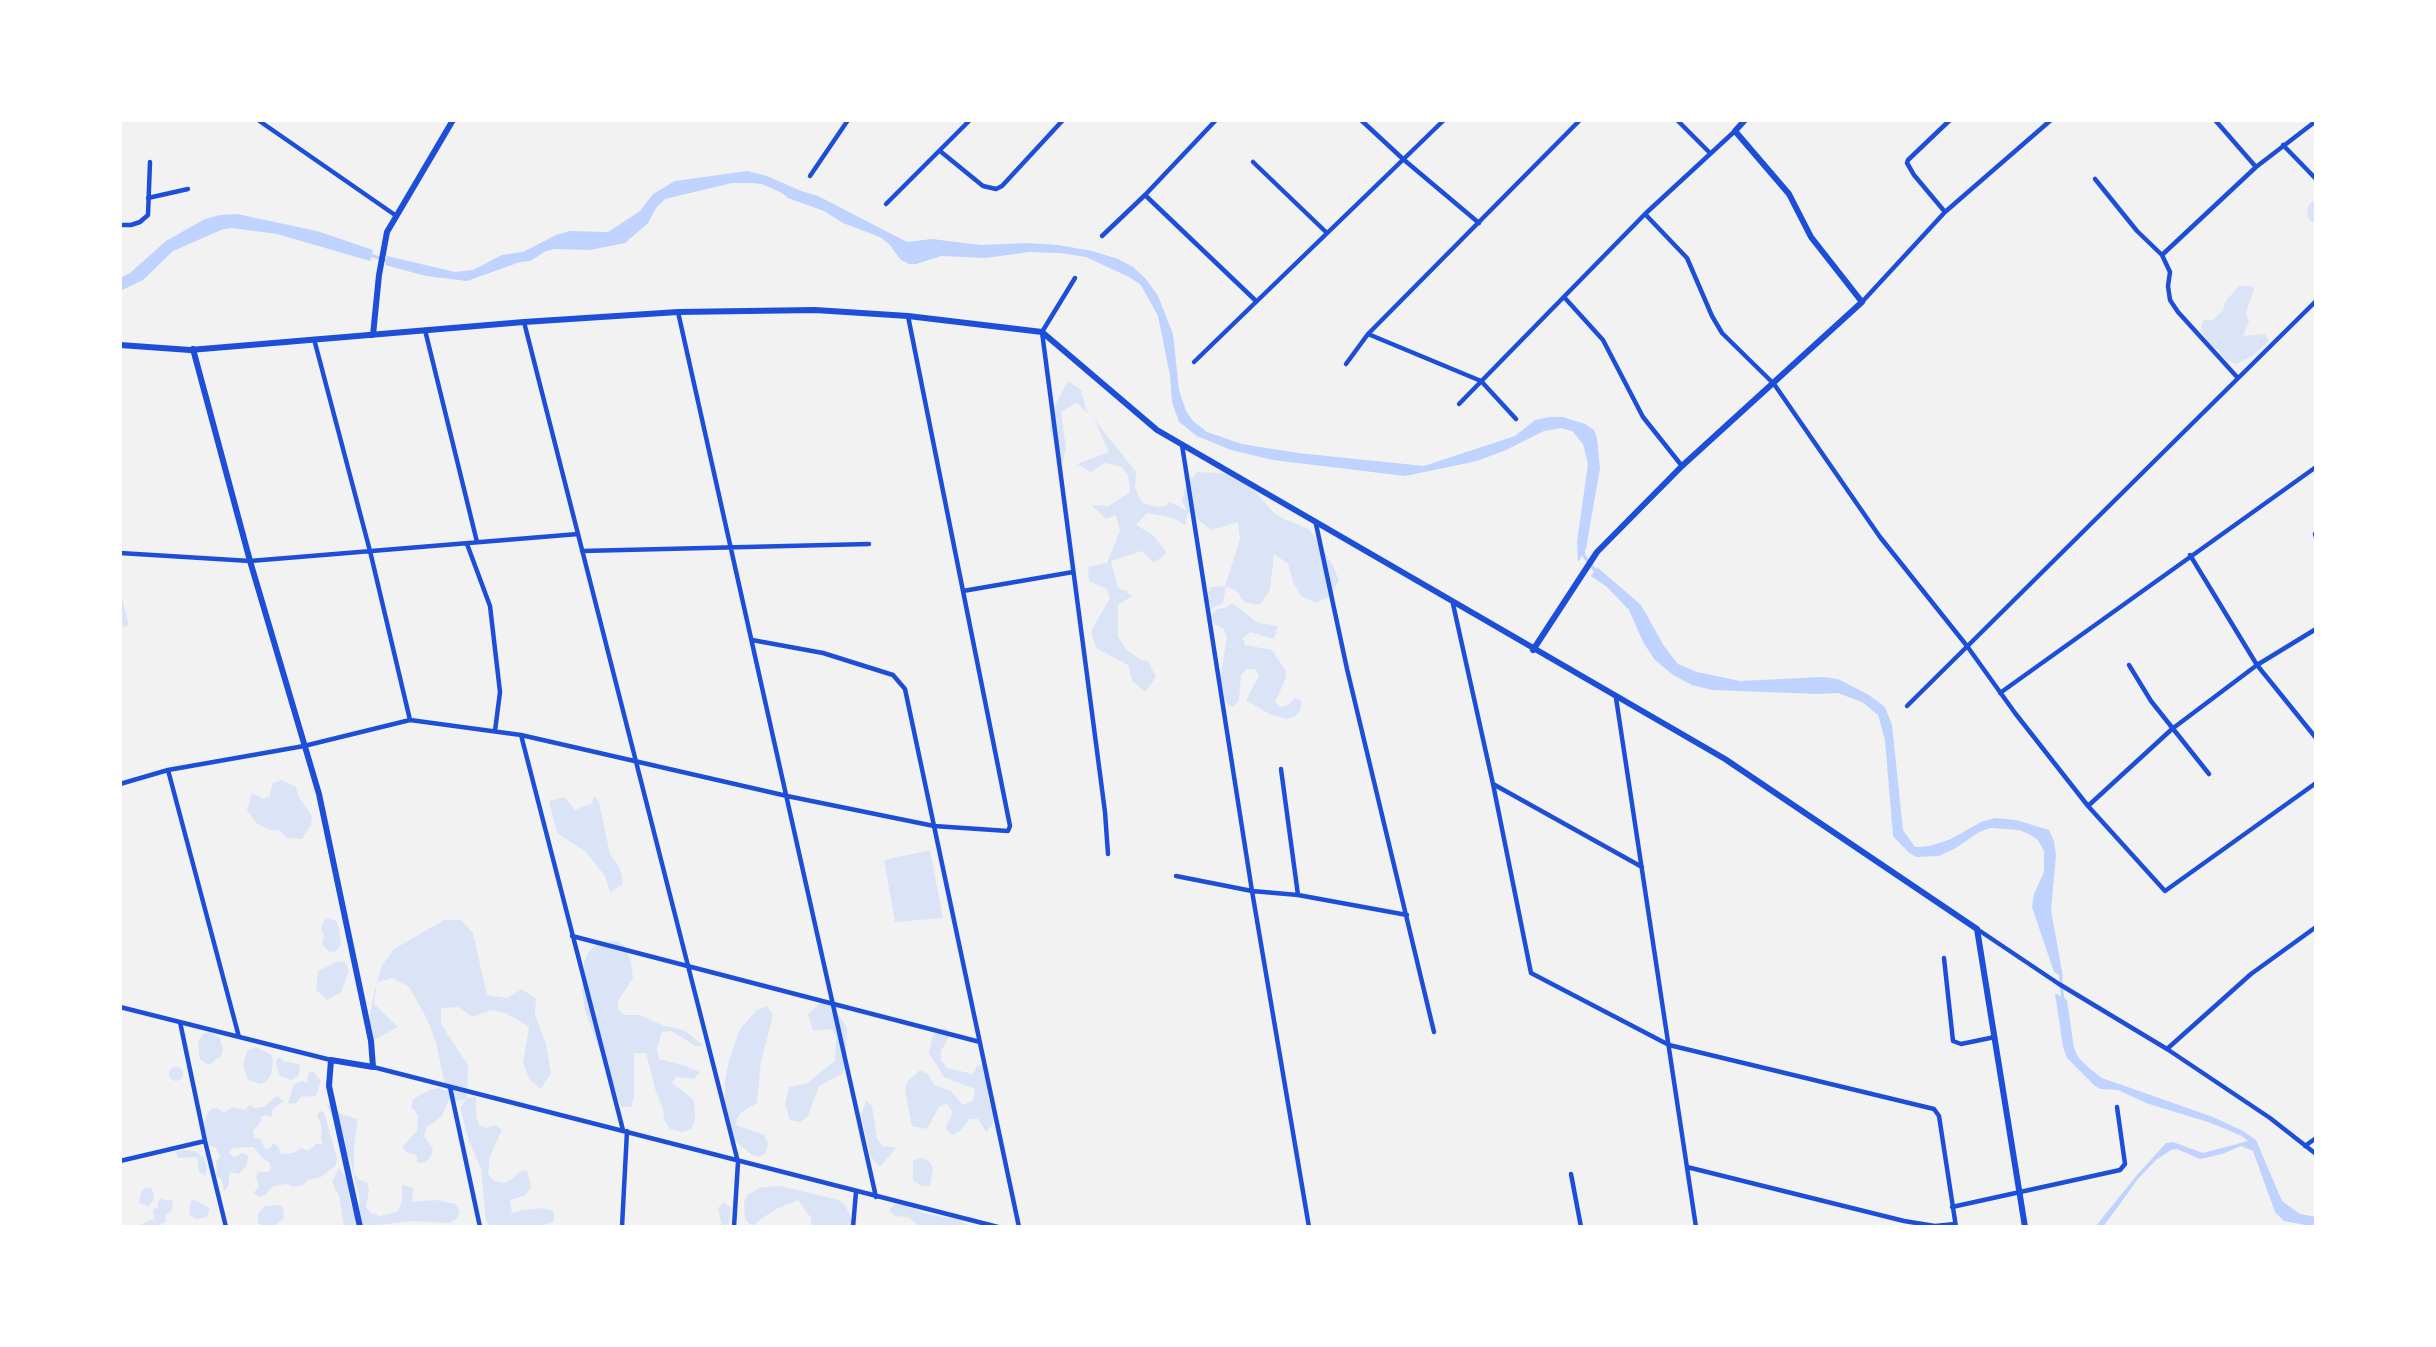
<!DOCTYPE html>
<style>
body{margin:0}
#map{position:relative;width:2436px;height:1347px;overflow:hidden;background:#f2f2f2;font-family:"Roboto Condensed",sans-serif}
canvas{display:block}
.frame{position:absolute;inset:0;border:122px solid #fff;pointer-events:none}
</style>
<div id="map">
<canvas width="2436" height="1347"></canvas>
<div class="frame"></div>
</div>
<script>
const ctx = document.querySelector('canvas').getContext('2d');
ctx.lineJoin = 'round';
function fillPath(path, color) { ctx.fillStyle = color; ctx.fill(path, 'evenodd'); }
const poly = rows => new Path2D(rows.map(r => 'M' + r).join(''));
function strokePath(path, color, width, dash) { ctx.strokeStyle = color; ctx.lineWidth = width; ctx.lineCap = dash ? 'butt' : 'round'; ctx.setLineDash(dash || []); ctx.stroke(path); }
const green = poly([
 [2316,199,2316,223,2311,222,2307,215,2308,205],
 [2239,286,2252,286,2254,289,2246,313,2249,321,2243,336,2265,334,2269,341,2254,355,2236,364,2224,359,2217,349,2207,341,2201,330,2202,323,2204,320,2213,320,2223,310,2225,302],
 [1068,381,1081,390,1086,409,1136,472,1135,488,1142,503,1158,507,1165,506,1170,502,1187,511,1182,501,1186,484,1197,472,1239,474,1276,515,1310,530,1332,564,1339,580,1331,596,1316,603,1301,596,1293,582,1288,564,1274,554,1270,590,1260,605,1244,602,1236,590,1226,587,1223,603,1210,609,1211,604,1203,601,1211,587,1225,586,1240,539,1238,522,1211,530,1188,512,1185,525,1173,518,1147,513,1136,525,1152,534,1167,553,1154,563,1142,551,1111,561,1118,588,1126,591,1132,596,1118,605,1118,637,1127,650,1141,660,1148,661,1156,677,1145,692,1132,681,1128,665,1096,648,1091,631,1110,598,1107,589,1089,581,1088,567,1107,563,1120,531,1116,515,1106,519,1091,505,1109,506,1130,492,1128,476,1122,467,1105,463,1091,472,1077,464,1109,452,1093,417,1076,403,1061,412,1066,448,1062,464,1050,430,1051,412],
 [120,590,129,626,120,628],
 [1232,603,1258,623,1278,626,1274,639,1250,632,1243,638,1245,645,1272,650,1282,665,1286,672,1285,680,1275,702,1281,707,1289,705,1294,698,1302,701,1300,711,1294,717,1286,719,1269,714,1246,700,1259,676,1255,669,1247,669,1241,675,1239,700,1233,707,1228,705,1224,698,1220,681,1227,636,1223,628,1215,625,1211,616,1217,609,1225,608],
 [281,780,296,787,299,797,312,816,311,824,302,839,287,838,279,830,271,830,257,824,247,810,252,793,263,799,270,796,272,784],
 [594,795,599,802,610,854,620,868,623,884,610,892,605,876,586,852,557,833,549,801,565,797,575,810,592,803],
 [930,850,943,918,895,922,884,860],
 [328,918,336,921,339,928,341,945,335,952,328,951,322,944,324,935,321,929,324,920],
 [444,920,461,920,473,933,487,995,507,998,522,989,536,999,535,1014,546,1044,551,1073,541,1089,529,1079,523,1063,529,1027,515,1018,505,1013,490,1010,473,1017,458,1007,441,1008,441,1024,468,1065,467,1098,476,1097,476,1117,480,1126,487,1128,495,1125,502,1130,490,1156,488,1174,494,1181,504,1183,513,1178,519,1172,527,1170,531,1187,526,1195,510,1200,512,1213,522,1210,544,1208,554,1212,554,1221,539,1227,490,1227,486,1220,481,1169,469,1141,460,1108,466,1099,453,1102,449,1100,441,1117,427,1127,424,1136,433,1148,431,1156,426,1162,417,1163,417,1155,407,1153,402,1147,417,1131,418,1115,411,1107,413,1099,430,1090,439,1088,446,1091,436,1042,427,1019,409,987,393,978,377,982,374,1004,398,1027,370,1042,368,1025,376,984,382,965,394,949],
 [618,941,625,946,631,962,633,978,618,1001,618,1010,624,1015,640,1015,664,1026,684,1030,704,1046,696,1046,671,1031,662,1032,657,1049,659,1059,683,1065,700,1072,694,1079,676,1077,672,1083,686,1093,694,1101,695,1120,691,1129,683,1132,670,1129,664,1120,663,1108,656,1092,646,1053,634,1053,634,1098,631,1107,622,1107,619,1101,585,1011,582,988,584,962,588,953,594,946,602,942],
 [345,961,349,971,341,992,327,1000,316,990,318,971,336,962],
 [821,1002,831,1002,847,1028,846,1067,842,1074,819,1086,808,1116,800,1122,790,1120,785,1104,789,1087,807,1083,835,1061,836,1036,832,1029,813,1031,808,1014],
 [767,1006,772,1013,772,1020,761,1061,757,1103,742,1112,737,1118,736,1125,764,1135,768,1143,766,1152,760,1157,752,1155,731,1138,725,1115,725,1080,730,1057,740,1029,757,1010],
 [947,1028,949,1037,941,1051,941,1060,947,1068,973,1074,977,1066,985,1064,989,1071,988,1098,994,1115,992,1126,986,1132,978,1119,970,1119,959,1132,952,1135,945,1129,953,1113,947,1104,939,1107,927,1129,912,1126,905,1091,907,1082,920,1070,928,1074,934,1085,951,1091,963,1105,971,1102,974,1097,975,1089,944,1077,929,1053,932,1037,938,1029],
 [210,1032,220,1038,223,1051,220,1058,216,1058,214,1062,208,1065,200,1059,198,1041,204,1033],
 [255,1047,270,1054,273,1061,271,1075,266,1082,260,1084,248,1080,243,1065,247,1051],
 [280,1057,285,1062,299,1064,300,1070,298,1076,292,1080,280,1076,276,1064,277,1059],
 '169 1074a7 7 0 1 1 14 0a7 7 0 1 1-14 0Z',
 [313,1071,321,1081,316,1096,301,1097,296,1104,288,1103,294,1084,302,1081,307,1083,308,1073],
 [277,1096,284,1101,273,1109,271,1118,268,1115,260,1117,262,1120,253,1131,254,1137,261,1140,265,1149,270,1148,273,1143,278,1146,281,1154,293,1153,301,1148,308,1151,316,1144,323,1144,321,1140,322,1127,317,1115,320,1111,322,1111,325,1115,337,1159,335,1166,321,1177,308,1180,303,1185,293,1187,287,1184,273,1186,264,1196,259,1197,253,1193,259,1187,256,1176,258,1172,268,1172,271,1168,269,1162,263,1159,253,1147,233,1148,229,1153,234,1157,243,1153,249,1156,246,1166,239,1174,230,1172,228,1187,224,1191,221,1178,217,1177,216,1162,220,1156,216,1148,208,1145,203,1129,206,1117,211,1109,217,1108,224,1113,233,1107,245,1110,250,1105,255,1108,263,1107],
 [866,1100,872,1106,877,1139,883,1146,896,1148,880,1167,871,1157,861,1115],
 [327,1104,340,1114,358,1119,354,1147,354,1173,359,1180,367,1182,369,1190,366,1207,371,1213,380,1216,397,1212,402,1201,402,1185,413,1188,412,1202,436,1200,456,1204,460,1211,457,1219,449,1223,412,1221,361,1227,359,1196,350,1160],
 [184,1150,195,1151,204,1158,207,1168,205,1176,199,1172,197,1157,178,1158,175,1151],
 [922,1158,930,1162,933,1169,930,1186,922,1186,913,1180,913,1160],
 [339,1168,348,1181,349,1198,355,1215,355,1227,344,1227,339,1195,335,1190,332,1181],
 [781,1186,839,1200,846,1206,854,1227,811,1227,811,1218,798,1200,774,1210,752,1226,745,1219,744,1203,747,1195,762,1187],
 [145,1188,151,1188,154,1193,153,1201,148,1207,139,1203,141,1192],
 [163,1198,166,1201,171,1199,173,1204,171,1212,166,1214,165,1224,163,1222,159,1227,143,1227,141,1224,154,1219,153,1209,158,1208,158,1201],
 [193,1199,210,1208,207,1217,196,1219,189,1215,191,1201],
 [724,1202,731,1208,728,1227,722,1227,718,1208],
 [895,1204,907,1205,923,1213,959,1220,971,1227,921,1227,908,1217,895,1216,889,1210],
 [276,1205,282,1207,284,1212,283,1219,274,1227,263,1227,258,1222,258,1214,264,1206]
]);
const water = poly([
 [747,171,767,176,801,191,818,196,907,242,932,239,981,245,1027,243,1058,245,1092,251,1118,259,1133,267,1146,279,1158,296,1173,334,1179,390,1186,411,1193,421,1207,432,1242,444,1298,453,1424,466,1515,436,1535,420,1549,417,1563,417,1585,424,1594,430,1597,438,1600,468,1586,549,1578,562,1577,542,1588,464,1583,444,1572,431,1561,428,1544,431,1506,450,1477,461,1405,476,1273,460,1231,450,1197,436,1179,422,1172,402,1170,375,1158,316,1141,285,1129,277,1086,257,1060,253,1029,252,986,258,941,256,916,264,909,264,901,260,889,244,880,237,843,223,824,211,788,198,782,193,762,184,751,183,732,183,665,199,656,208,648,223,625,243,590,250,555,249,546,251,530,261,520,262,467,281,426,276,385,265,387,256,455,272,473,270,502,255,523,252,556,235,570,231,608,232,640,211,653,194,675,181],
 [237,214,317,231,373,250,370,261,277,234,231,228,221,230,173,251,143,280,120,291,120,278,130,273,166,241,205,219,220,215],
 [1597,567,1641,605,1664,646,1678,664,1697,672,1740,681,1822,677,1838,679,1869,695,1885,707,1892,725,1903,830,1915,847,1930,846,1951,839,1981,822,1995,818,2016,820,2049,830,2054,841,2056,856,2051,910,2063,977,2054,972,2032,907,2034,894,2044,872,2044,851,2038,840,2029,834,2019,830,1990,828,1979,832,1956,848,1939,856,1917,857,1909,853,1893,836,1885,740,1878,715,1862,702,1838,693,1818,694,1712,690,1692,685,1673,675,1655,660,1643,642,1629,610,1607,587,1591,576],
 [2055,993,2067,1000,2074,1048,2078,1057,2089,1068,2102,1078,2213,1117,2243,1131,2256,1140,2282,1201,2300,1214,2316,1217,2316,1227,2284,1221,2275,1212,2253,1151,2241,1146,2222,1154,2200,1159,2177,1149,2171,1150,2156,1160,2138,1179,2103,1227,2095,1227,2137,1175,2166,1143,2173,1142,2203,1153,2248,1141,2242,1136,2211,1123,2146,1103,2118,1090,2101,1089,2095,1086,2067,1058,2063,1047]
]);
const stream = poly([
 [368,254,390,262],
 [1583,550,1584,556,1596,572],
 [2060,972,2063,1001]
]);
const minor = poly([
 [258,120,395,215],
 [1361,120,1403,159,1479,223],
 [1677,120,1710,153],
 [2215,120,2256,167,2316,121],
 [2283,145,2316,179],
 [940,151,983,186,996,189,1002,186,1063,120],
 [1253,162,1327,233],
 [810,176,848,120],
 [2095,179,2137,231,2162,255,2170,272,2168,286,2170,300,2178,312,2237,377],
 [1145,195,1255,300],
 [148,198,188,189],
 [886,204,970,120],
 [1945,212,1914,175,1907,163,1908,160,1950,120],
 [1645,214,1687,258,1712,316,1722,333,1774,384,1880,537,1967,646,2015,713,2088,806,2165,891,2316,783],
 [120,225,131,225,140,222,148,215,150,162],
 [1102,236,1145,195,1216,120],
 [2162,255,2256,167],
 [1075,278,1042,332,1105,812,1108,854],
 [1564,297,1603,340,1643,417,1682,466],
 [1862,302,1945,212,2051,120],
 [678,312,876,1197],
 [524,322,738,1162,734,1227],
 [425,330,477,542],
 [1368,334,1481,381,1516,419],
 [314,339,370,551,410,720],
 [1194,362,1444,120],
 [1346,364,1368,334,1580,120],
 [1459,404,1645,214,1735,131],
 [1182,445,1252,891,1309,1227],
 [1316,524,1347,669,1434,1032],
 [2315,534,2316,537],
 [467,544,490,606,500,692,495,731],
 [582,551,869,544],
 [120,553,250,561,578,534],
 [2190,555,2257,665,2316,738],
 [963,591,1073,572],
 [1453,604,1493,784,1531,973,1669,1045,1934,1109,1939,1116,1956,1227],
 [752,640,823,653,893,675,905,689,1019,1227],
 [2129,665,2151,701,2209,774],
 [2000,693,2316,467],
 [1616,698,1696,1227],
 [1907,706,2316,301],
 [521,735,623,1130],
 [1281,769,1298,895],
 [168,770,239,1037],
 [120,784,168,770,304,746,410,720,521,735,787,796,934,826,1008,831,1010,826,908,316],
 [1493,784,1642,867],
 [2088,806,2172,729,2257,665,2316,629],
 [1176,876,1252,891,1298,895,1407,915],
 [1977,929,2059,984,2167,1049,2270,1118,2316,1154],
 [572,936,980,1042],
 [1944,958,1953,1041,1961,1044,1995,1037],
 [120,1007,331,1060],
 [180,1022,205,1141,226,1227],
 [2167,1049,2251,974,2316,927],
 [373,1067,998,1227],
 [450,1087,480,1227],
 [2305,1146,2316,1138],
 [120,1161,205,1141],
 [1687,1167,1904,1221,1935,1226,1955,1224],
 [1571,1174,1581,1227],
 [1952,1207,2120,1170,2125,1164,2117,1107],
 [622,1227,627,1131],
 [853,1227,856,1192]
]);
const tertiary = poly([
 [373,335,379,275,387,232,453,120],
 [120,345,190,350,524,322,678,312,815,310,908,316,1042,332,1157,430,1725,759,1977,929,2025,1227],
 [193,349,250,561,319,794,371,1041,373,1067,331,1060,329,1086,360,1227],
 [1533,650,1597,552,1682,466,1862,302,1811,237,1789,194,1735,131,1745,120]
]);
fillPath(green, '#dbe4f7');
fillPath(water, '#bfd3fe');
strokePath(stream, '#bfd3fe', 3);
strokePath(minor, '#1d4ed8', 4.5);
strokePath(tertiary, '#1d4ed8', 6);
</script>
